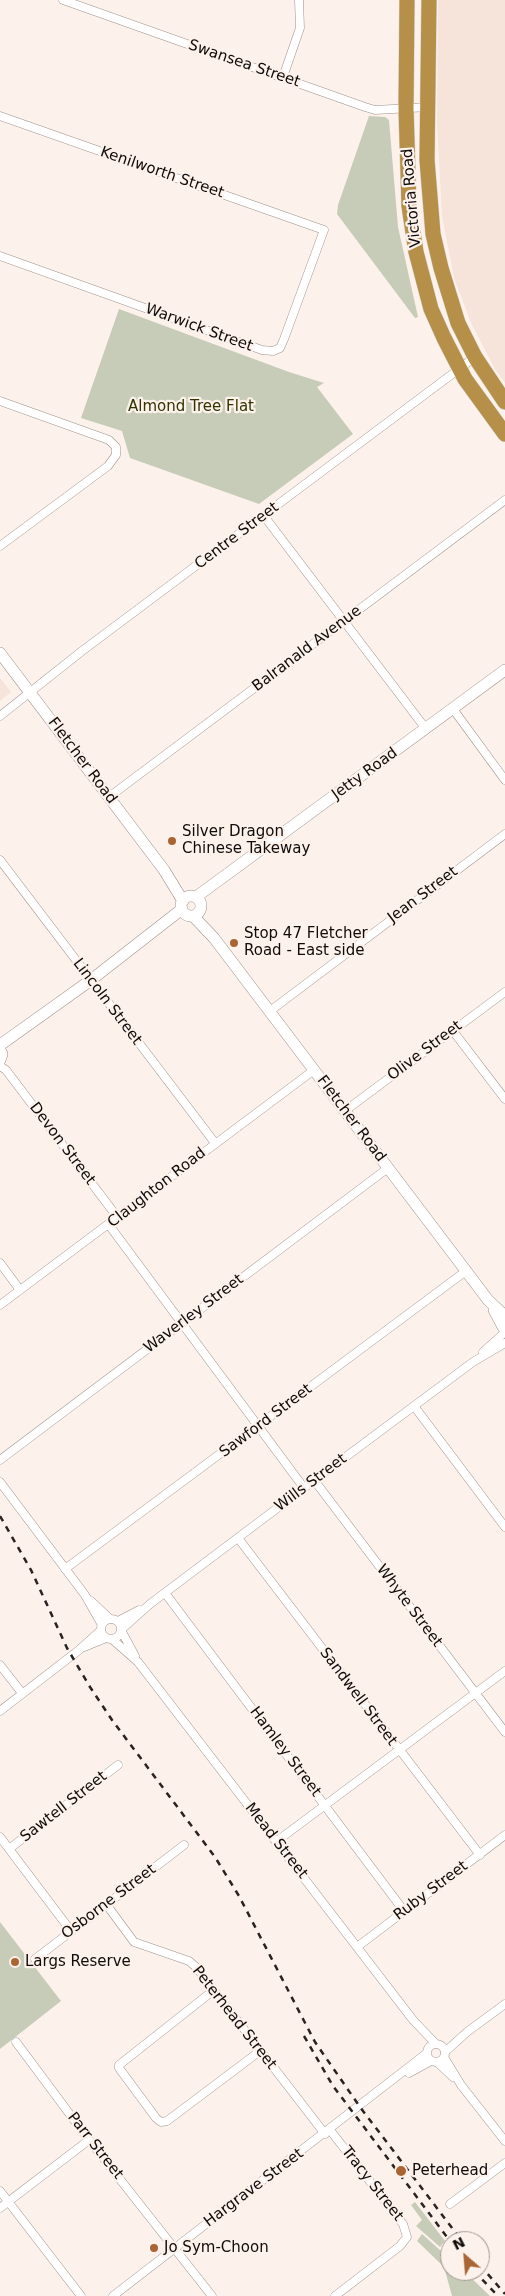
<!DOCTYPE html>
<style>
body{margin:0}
#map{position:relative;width:505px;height:2296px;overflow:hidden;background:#fdf1eb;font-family:"DejaVu Sans",sans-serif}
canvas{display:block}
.north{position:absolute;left:440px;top:2231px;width:50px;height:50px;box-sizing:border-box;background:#fdf1eb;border:1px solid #9e9591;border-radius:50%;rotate:333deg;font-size:14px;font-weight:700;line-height:20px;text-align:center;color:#0f0b09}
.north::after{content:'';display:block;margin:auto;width:18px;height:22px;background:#a96634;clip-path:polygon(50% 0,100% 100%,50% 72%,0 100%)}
</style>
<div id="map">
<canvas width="505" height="2296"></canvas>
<div class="north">N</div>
</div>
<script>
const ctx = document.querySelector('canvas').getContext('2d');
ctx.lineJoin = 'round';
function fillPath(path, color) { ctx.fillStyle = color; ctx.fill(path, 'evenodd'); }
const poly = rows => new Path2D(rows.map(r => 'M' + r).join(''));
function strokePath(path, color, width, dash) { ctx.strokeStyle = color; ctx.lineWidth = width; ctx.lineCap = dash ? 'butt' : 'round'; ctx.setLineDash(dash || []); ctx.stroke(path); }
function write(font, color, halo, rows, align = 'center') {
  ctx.font = font + ' "DejaVu Sans",sans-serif'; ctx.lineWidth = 4.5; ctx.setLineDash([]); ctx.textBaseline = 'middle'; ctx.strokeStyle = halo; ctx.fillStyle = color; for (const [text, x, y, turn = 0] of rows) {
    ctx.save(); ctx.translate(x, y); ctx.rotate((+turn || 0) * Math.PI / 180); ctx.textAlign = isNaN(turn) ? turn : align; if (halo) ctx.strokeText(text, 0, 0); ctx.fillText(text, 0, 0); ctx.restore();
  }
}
const built = poly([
 [438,0,505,0,505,383,495,369,472,325,454,278,442,216,437,123],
 [0,678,11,692,0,701]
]);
const green = poly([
 [369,116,385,117,389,120,398,227,418,317,415,318,337,214,338,205],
 [119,309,289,372,324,383,317,387,353,434,259,504,130,458,122,431,81,418],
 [0,1922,61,2001,0,2049],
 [415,2202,445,2241,440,2247,416,2226,422,2220,411,2205],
 [422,2234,450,2259,450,2271,464,2271,490,2296,452,2296,444,2267,417,2241]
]);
const street = poly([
 [63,0,365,107,375,110,428,107],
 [283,77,300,28,299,0],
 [0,116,324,230,284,339,280,348,273,351,262,350,0,256],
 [0,401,109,440,116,447,116,455,108,466,0,546],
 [264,516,426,729],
 [453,709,505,780],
 [0,716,82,651,475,357],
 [109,797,505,500],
 [0,860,215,1143],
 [270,1011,505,834],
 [453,1031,505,1099],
 [0,1066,6,1070,118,1218],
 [346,1110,505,992],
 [109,1225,304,1488],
 [0,1263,20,1290],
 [0,1305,314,1070],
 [483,1352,503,1334],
 [414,1406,505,1527],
 [0,1460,388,1168],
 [314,1480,505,1732],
 [0,1482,85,1595,102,1625],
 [238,1538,480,1855],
 [65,1569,466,1271],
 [165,1593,404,1911],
 [91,1601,110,1619],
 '101 1629a10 10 0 1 1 20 0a10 10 0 1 1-20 0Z',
 [118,1621,139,1610],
 [122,1629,150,1604,304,1488,473,1362,505,1343],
 [122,1632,135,1656],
 [113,1640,138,1662,413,2020,435,2043],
 [84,1647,106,1638],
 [0,1665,22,1693],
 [0,1711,79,1650,101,1630],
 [0,1837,71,1931],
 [277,1841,505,1671],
 [9,1849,118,1765],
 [106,1904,134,1942,189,1961,196,1967,325,2134],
 [357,1947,505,1835],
 [35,1959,184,1845],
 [214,1990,119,2065,119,2068,156,2118,161,2122,167,2121,260,2051],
 [16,2042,89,2140,212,2296],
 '427 2053a9 9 0 1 1 18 0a9 9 0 1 1-18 0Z',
 [445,2052,467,2032,505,2004],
 [444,2057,461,2085,505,2141],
 [437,2062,453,2077],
 [409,2073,431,2061],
 [330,2130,403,2224,407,2237,400,2246,335,2296],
 [0,2191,81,2296],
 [450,2204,505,2163],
 [0,2208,89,2140],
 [113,2296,427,2053]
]);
const secondary = poly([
 [0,653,164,870,183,901],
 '181 906a10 10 0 1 1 20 0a10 10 0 1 1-20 0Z',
 [196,897,505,670],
 [193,916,214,938,488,1300,505,1316],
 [0,1045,91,980,182,909],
 [0,1050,2,1054,0,1060],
 [494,1310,503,1327]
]);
const highway = poly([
 [407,0,406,108,409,206,416,252,431,309,444,338,465,379,505,434],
 [429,0,427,160,433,234,441,268,458,323,475,357,505,402]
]);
const rail = poly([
 [0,1516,31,1570,67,1648,90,1687,112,1720,215,1857,239,1896,315,2042,360,2107,462,2241],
 [304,2036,333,2086,450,2241],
 [480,2265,505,2294],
 [474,2271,498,2296]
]);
const markers = [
 [172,841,5,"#a96634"],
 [234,943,5,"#a96634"],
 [15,1962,5,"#a96634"],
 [401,2171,6,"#a96634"],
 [154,2248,5,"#a96634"]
];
const streetNames = [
 ["Swansea Street",244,64,19],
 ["Kenilworth Street",162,173,19],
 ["Victoria Road",412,198,-95],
 ["Warwick Street",199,328,20],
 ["Centre Street",237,536,-37],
 ["Balranald Avenue",307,649,-37],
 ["Fletcher Road",82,761,53],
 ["Jetty Road",365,774,-36],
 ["Jean Street",423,895,-37],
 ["Lincoln Street",107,1002,53],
 ["Olive Street",425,1051,-37],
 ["Fletcher Road",351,1119,53],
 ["Devon Street",62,1144,53],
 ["Claughton Road",157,1188,-38],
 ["Waverley Street",194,1314,-37],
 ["Sawford Street",266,1421,-37],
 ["Wills Street",311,1483,-37],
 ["Whyte Street",409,1606,53],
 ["Sandwell Street",358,1697,53],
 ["Hamley Street",285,1752,53],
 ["Sawtell Street",64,1807,-38],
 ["Mead Street",276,1841,52],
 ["Ruby Street",431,1891,-37],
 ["Osborne Street",109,1902,-37],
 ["Peterhead Street",234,2018,52],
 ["Parr Street",95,2146,52],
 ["Tracy Street",372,2184,52],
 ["Hargrave Street",254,2188,-37]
];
const parkNames = [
 ["Almond Tree Flat",191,407]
];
const poiNames = [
 ["Silver Dragon",182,832],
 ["Chinese Takeway",182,849],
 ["Stop 47 Fletcher",244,934],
 ["Road - East side",244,951],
 ["Largs Reserve",25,1962],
 ["Peterhead",412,2171],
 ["Jo Sym-Choon",164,2248]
];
fillPath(built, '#f6e3d9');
fillPath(green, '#c6ccb7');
strokePath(street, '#9e928d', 9);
strokePath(secondary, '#9e928d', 12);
strokePath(highway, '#d4d3d3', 16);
strokePath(street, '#fff', 8);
strokePath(secondary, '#fff', 11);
strokePath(highway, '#b69049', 15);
strokePath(rail, '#282320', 2.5, [6, 6]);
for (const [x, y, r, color] of markers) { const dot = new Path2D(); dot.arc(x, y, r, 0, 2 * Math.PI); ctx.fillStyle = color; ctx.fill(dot); strokePath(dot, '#fdf1eb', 2); }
write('15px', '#0f0b09', '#fdf1eb', streetNames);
write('15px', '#2e3600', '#fdf1eb', parkNames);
write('15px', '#0f0b09', '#fdf1eb', poiNames, 'left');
</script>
